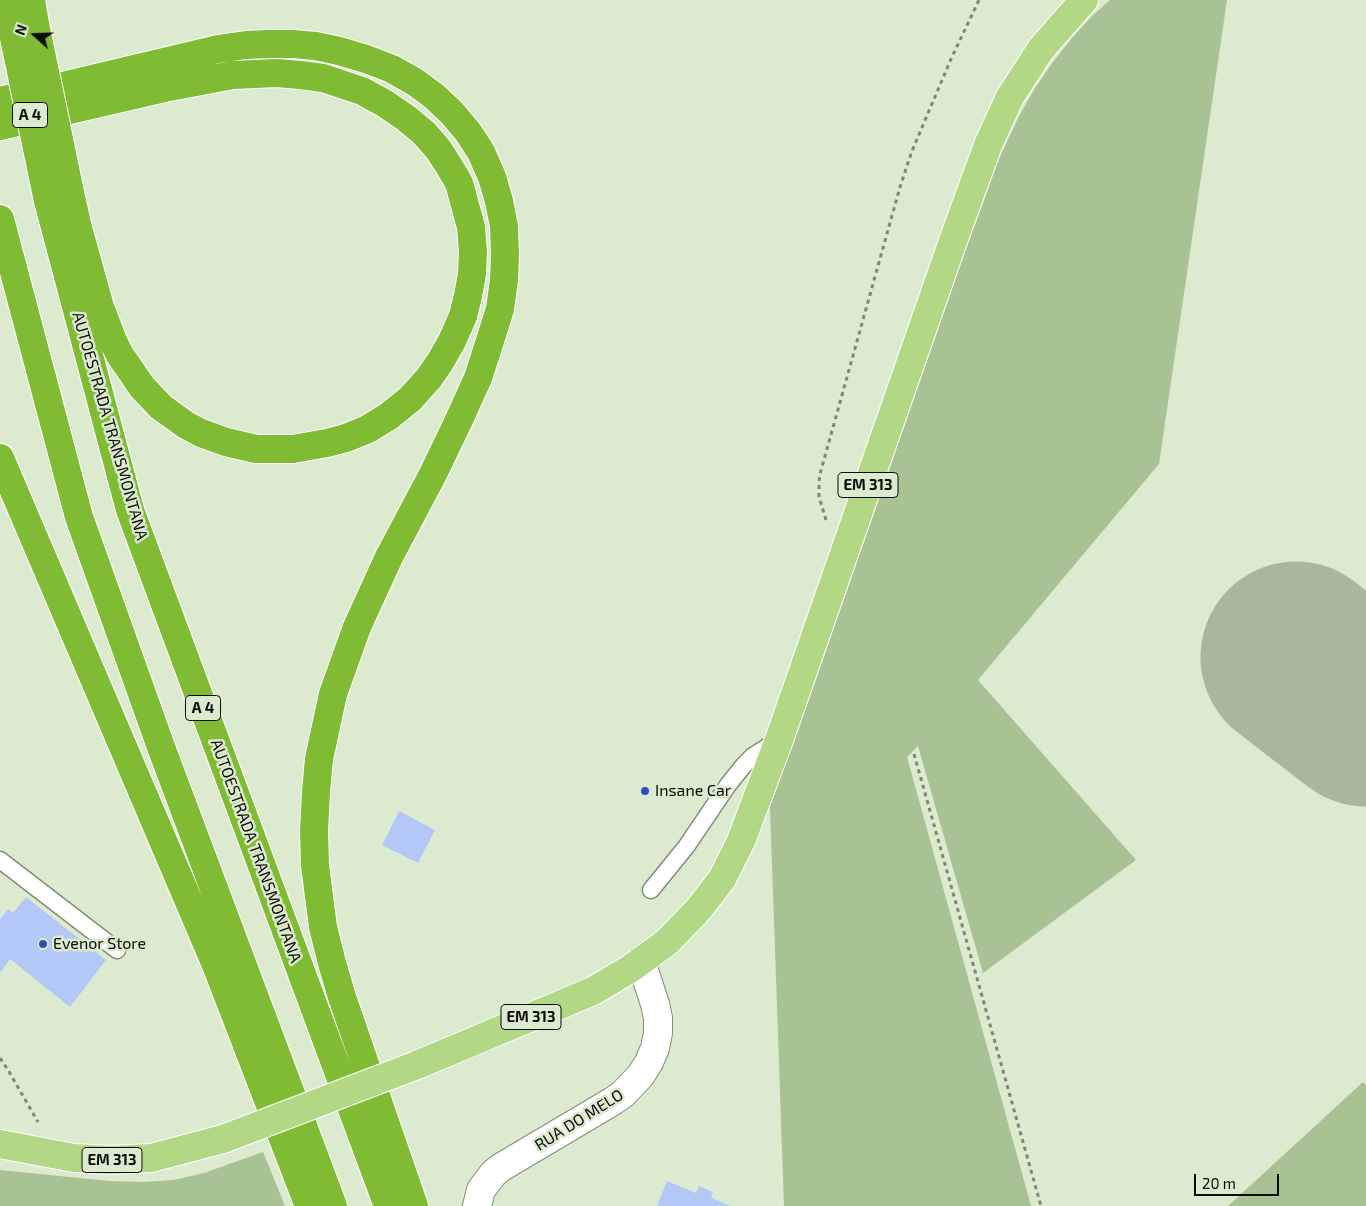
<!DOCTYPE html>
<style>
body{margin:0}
#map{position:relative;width:1366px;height:1206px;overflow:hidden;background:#dcead0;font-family:"Exo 2",sans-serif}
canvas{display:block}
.north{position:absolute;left:10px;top:10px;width:50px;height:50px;-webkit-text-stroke:4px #dcead0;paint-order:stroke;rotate:290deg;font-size:14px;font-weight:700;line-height:20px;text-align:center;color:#090d05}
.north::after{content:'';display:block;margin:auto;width:18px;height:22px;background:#090d05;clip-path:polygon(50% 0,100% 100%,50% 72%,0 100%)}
.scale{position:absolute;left:1194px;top:1174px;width:85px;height:22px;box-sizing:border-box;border:2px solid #090d05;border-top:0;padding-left:6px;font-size:15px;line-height:18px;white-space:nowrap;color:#090d05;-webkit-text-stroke:4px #dcead0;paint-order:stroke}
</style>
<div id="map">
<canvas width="1366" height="1206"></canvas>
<div class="north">N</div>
<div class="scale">20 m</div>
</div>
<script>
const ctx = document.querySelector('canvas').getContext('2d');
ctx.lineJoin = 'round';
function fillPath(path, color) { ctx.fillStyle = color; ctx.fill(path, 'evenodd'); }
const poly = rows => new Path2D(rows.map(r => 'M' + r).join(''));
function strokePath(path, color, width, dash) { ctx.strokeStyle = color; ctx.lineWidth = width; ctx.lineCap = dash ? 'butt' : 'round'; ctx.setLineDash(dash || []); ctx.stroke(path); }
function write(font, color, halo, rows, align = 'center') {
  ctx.font = font + ' "Exo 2",sans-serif'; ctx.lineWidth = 5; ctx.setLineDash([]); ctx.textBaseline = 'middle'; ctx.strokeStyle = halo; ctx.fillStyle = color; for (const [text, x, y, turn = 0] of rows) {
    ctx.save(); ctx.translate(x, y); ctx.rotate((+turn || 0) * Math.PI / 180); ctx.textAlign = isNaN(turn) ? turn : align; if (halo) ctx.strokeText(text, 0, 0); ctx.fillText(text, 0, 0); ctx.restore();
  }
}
const green = poly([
 [1110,0,1227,0,1159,464,978,680,1136,860,983,973,918,746,907,757,1031,1206,784,1206,770,807,992,173,1019,116,1035,88,1053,62,1071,39,1091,17],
 [1363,1082,1366,1085,1366,1206,1228,1206],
 [263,1152,285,1206,0,1206,0,1170,109,1181,144,1182,174,1180,204,1173]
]);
const runway = poly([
 [1296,657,1366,711]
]);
const building = poly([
 [399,811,435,830,418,863,382,845],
 [26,897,106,960,70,1007,10,959,0,973,0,919,8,909,13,913],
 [667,1181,696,1193,699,1186,713,1192,711,1198,731,1206,657,1206]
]);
const path = poly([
 [826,520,819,497,819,482,820,474,900,187,912,151,951,59,979,0],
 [914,754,1041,1206],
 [0,1058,8,1070,38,1122]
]);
const service = poly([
 [0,860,117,950],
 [651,890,686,847,728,785,744,765,753,756,778,740]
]);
const minor = poly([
 [477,1206,481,1190,493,1174,500,1168,613,1101,623,1094,641,1075,649,1062,655,1048,658,1033,658,1018,655,1004,641,961]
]);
const primary = poly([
 [417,1065,593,991,630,969,667,942,698,910,722,879,741,841,779,740,953,241,988,145,1010,97,1041,49,1084,0],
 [0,1144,74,1158,110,1160,151,1158,223,1139]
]);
const motorway = poly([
 [7,0,12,28],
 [31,0,35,24],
 [0,101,218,49,246,45,268,44,293,44,316,46,339,51,366,59,392,69,415,82,434,96,452,113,468,132,481,152,492,177,499,201,504,226,505,254,504,280,500,309,490,341,478,378,458,422,433,474,389,557,357,627,333,694,319,759,316,792,314,831,315,865,323,927,332,963,342,997,414,1206],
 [0,126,164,88,233,75,277,73,300,75,323,78,362,91,384,103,406,118,424,133,438,149,449,166,459,183,471,227,473,252,472,274,468,296,463,316,452,341,440,362,429,378,410,399,389,416,368,429,346,438,327,443,293,449,256,449,226,442,201,433,186,425,161,407,142,387,120,355,113,341,100,307,78,228,71,197],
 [48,201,130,510,388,1206],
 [0,219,79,517,161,747,333,1206],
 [0,458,216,965,309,1206]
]);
const primaryBridge = poly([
 [223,1139,417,1065]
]);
const motorwayBridge = poly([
 [35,24,71,197],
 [12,28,48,201]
]);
const markers = [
 [645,791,5,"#2b50c0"],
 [43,944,5,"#2b50c0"]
];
const shields = [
 [30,115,35],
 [868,485,60],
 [203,708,35],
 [531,1017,60],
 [112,1160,60]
];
const shieldNames = [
 ["A 4",30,115],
 ["EM 313",868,485],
 ["A 4",203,708],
 ["EM 313",531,1017],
 ["EM 313",112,1160]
];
const streetNames = [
 ["AUTOESTRADA TRANSMONTANA",110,426,74],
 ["AUTOESTRADA TRANSMONTANA",256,851,70],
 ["RUA DO MELO",579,1120,-32]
];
const poiNames = [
 ["Insane Car",655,791],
 ["Evenor Store",53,944]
];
fillPath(green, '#a9c293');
strokePath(runway, '#aab6a0', 191);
fillPath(building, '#b3c8f6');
strokePath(service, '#828e77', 19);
strokePath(minor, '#828e77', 30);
strokePath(primary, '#fff', 30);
strokePath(motorway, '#fff', 30);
strokePath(path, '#7f8876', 3, [4, 4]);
strokePath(service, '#fff', 16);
strokePath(minor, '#fff', 28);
strokePath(primary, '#b2d785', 28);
strokePath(motorway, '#7fbc34', 28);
strokePath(primaryBridge, '#fff', 30, []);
strokePath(motorwayBridge, '#fff', 30, []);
strokePath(primaryBridge, '#b2d785', 28);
strokePath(motorwayBridge, '#7fbc34', 28);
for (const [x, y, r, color] of markers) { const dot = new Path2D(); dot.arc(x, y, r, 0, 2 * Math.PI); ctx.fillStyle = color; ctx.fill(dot); strokePath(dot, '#dcead0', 2); }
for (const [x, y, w] of shields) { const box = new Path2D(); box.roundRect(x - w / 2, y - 12.5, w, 25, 4); ctx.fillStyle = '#dcead0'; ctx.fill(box); strokePath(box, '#090d05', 1); }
write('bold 15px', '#090d05', null, shieldNames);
write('16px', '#090d05', '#dcead0', streetNames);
write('16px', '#090d05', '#dcead0', poiNames, 'left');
</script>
